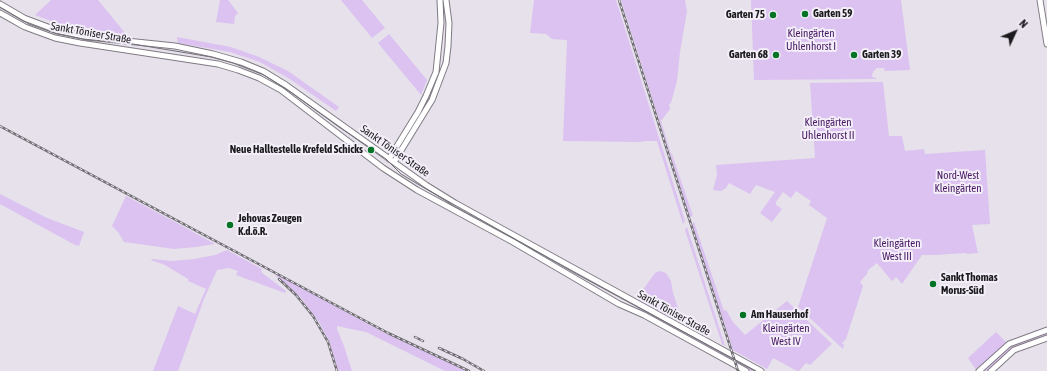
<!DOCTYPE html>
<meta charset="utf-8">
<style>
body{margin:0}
#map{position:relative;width:1047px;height:371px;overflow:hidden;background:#e6e1eb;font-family:"Asap Condensed",sans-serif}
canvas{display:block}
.north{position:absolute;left:995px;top:12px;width:40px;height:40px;-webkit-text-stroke:3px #f3eef8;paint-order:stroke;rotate:46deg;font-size:11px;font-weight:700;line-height:16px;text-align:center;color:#1b1a1d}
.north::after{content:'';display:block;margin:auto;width:14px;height:18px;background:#1b1a1d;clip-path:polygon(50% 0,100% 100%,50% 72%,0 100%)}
</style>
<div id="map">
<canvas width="1047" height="371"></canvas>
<div class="north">N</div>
</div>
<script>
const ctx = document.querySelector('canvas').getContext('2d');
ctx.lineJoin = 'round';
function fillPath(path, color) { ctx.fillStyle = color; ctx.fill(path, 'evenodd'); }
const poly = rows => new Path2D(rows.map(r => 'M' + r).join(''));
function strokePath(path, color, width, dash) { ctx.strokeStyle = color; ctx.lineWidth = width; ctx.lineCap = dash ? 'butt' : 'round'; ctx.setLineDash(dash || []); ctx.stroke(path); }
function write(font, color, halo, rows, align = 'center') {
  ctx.font = font + ' "Asap Condensed",sans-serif'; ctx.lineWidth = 4; ctx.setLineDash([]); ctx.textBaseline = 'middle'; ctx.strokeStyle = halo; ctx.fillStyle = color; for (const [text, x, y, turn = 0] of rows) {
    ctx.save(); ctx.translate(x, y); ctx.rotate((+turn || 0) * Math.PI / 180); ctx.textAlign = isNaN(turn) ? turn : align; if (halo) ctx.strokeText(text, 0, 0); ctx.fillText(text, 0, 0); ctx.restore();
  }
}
const green = poly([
 [51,0,98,0,125,33,125,35,64,26,35,15],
 [220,0,228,0,238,13,235,16,234,24,216,22],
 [341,0,362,0,385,28,372,38],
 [534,0,616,0,685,221,683,224,657,141,647,141,639,142,563,141,567,40,552,39,546,34,530,33],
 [621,0,685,0,687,11,680,52,677,81,671,103,669,104,670,109,661,121,671,154,672,154,693,216,690,217],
 [751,0,901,0,910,70,884,71,885,69,883,68,877,68,873,72,872,75,873,78,875,77,876,79,870,79,754,80],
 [389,34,427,80,421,95,378,43],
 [177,37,231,47,259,57,288,71,339,107,336,111,290,79,260,62,230,52,178,43],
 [883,82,889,136,902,136,905,151,924,149,925,154,985,150,990,224,972,225,978,253,967,254,966,253,934,255,922,255,902,284,896,277,892,281,877,263,868,270,867,274,860,282,863,286,846,339,842,343,844,345,843,349,798,307,827,218,809,205,811,201,796,191,791,198,783,192,776,202,776,205,782,209,772,222,760,213,775,192,756,185,750,194,729,183,726,188,721,191,713,190,717,175,716,165,815,158,810,83],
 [0,194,47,218,84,232,79,246,75,245,0,204],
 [126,196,177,223,215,244,196,247,174,249,124,242,118,232,112,226],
 [694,222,724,311,726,310,733,322,745,335,787,301,832,344,810,365,806,363,799,371,797,371,773,358,767,369,733,350,692,224],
 [687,227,725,346,722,344,696,264,685,230],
 [227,250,262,269,261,272,286,291,285,293,236,275,238,271,229,268,217,270,204,299,178,371,153,371,178,306,195,314,206,289,188,281,188,279,165,265,151,260,152,259,172,261,194,259,215,255],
 [660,271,666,273,671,281,673,293,682,320,679,324,639,302,639,295,655,273],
 [276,274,385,333,467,371,445,371,366,332,337,326,337,329,344,346,352,371,338,371,329,341,319,322,302,299,275,275],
 [638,306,758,371,750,371,637,310],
 [1047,331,1047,338,1013,351,990,371,977,371,968,358,996,332,1009,345]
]);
const secondary = poly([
 [1040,0,1047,44],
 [0,4,24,18,56,30,88,37,175,46,213,54,241,62,263,71,286,85,426,185,455,203,761,371],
 [0,13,25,27,55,38,80,43,218,64,238,70,259,78,281,90,383,168,417,190,513,242,619,304,644,315,746,371],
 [389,159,418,112,426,96,436,72,441,23,440,0],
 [394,162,432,100,446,63,448,46,449,23,446,0],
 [979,371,1009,344,1047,330],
 [991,371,1014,350,1047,338]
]);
const tram = poly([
 [0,7,29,24,57,34,83,39,133,44,211,57,233,63,264,75,292,93,339,127,366,145,386,159,401,174,421,186,531,248,571,271,756,371]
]);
const rail = poly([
 [619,0,738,371],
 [0,126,388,333,469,371],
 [279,279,296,295,313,316,328,342,337,371],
 [415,337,423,341],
 [439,348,463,359,484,371]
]);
const markers = [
 [805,14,4,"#047325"],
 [773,15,4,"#047325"],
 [776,55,4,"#047325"],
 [854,55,4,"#047325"],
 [371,150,4,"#047325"],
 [230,225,4,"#047325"],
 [933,284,4,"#047325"],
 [743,315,4,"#047325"]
];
const poiNames = [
 ["Garten 59",813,14],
 ["Garten 75",765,15,"right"],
 ["Garten 68",768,55,"right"],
 ["Garten 39",862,55],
 ["Neue Halltestelle Krefeld Schicks",363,150,"right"],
 ["Jehovas Zeugen",238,219],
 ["K.d.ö.R.",238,232],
 ["Sankt Thomas",941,278],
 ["Morus-Süd",941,291],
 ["Am Hauserhof",751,315]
];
const streetNames = [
 ["Sankt Töniser Straße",91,33,10],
 ["Sankt Töniser Straße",395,151,35],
 ["Sankt Töniser Straße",674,313,29]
];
const parkNames = [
 ["Kleingärten",811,34],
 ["Uhlenhorst I",811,47],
 ["Kleingärten",828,123],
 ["Uhlenhorst II",828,136],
 ["Nord-West",958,176],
 ["Kleingärten",958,189],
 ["Kleingärten",897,244],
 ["West III",897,257],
 ["Kleingärten",786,329],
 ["West IV",786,342]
];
fillPath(green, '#dbc2f0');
strokePath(secondary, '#807b84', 7);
strokePath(secondary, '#fff', 5);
strokePath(tram, '#716e74', 1);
strokePath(rail, '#716e74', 2.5);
strokePath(rail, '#f3eef8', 1, [3]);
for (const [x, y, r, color] of markers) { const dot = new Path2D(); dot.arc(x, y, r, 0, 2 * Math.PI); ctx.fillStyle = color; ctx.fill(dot); strokePath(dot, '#f3eef8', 1.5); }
write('bold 11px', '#1b1a1d', '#f3eef8', poiNames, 'left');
write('11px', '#1b1a1d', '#f3eef8', streetNames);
write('11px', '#451661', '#f3eef8', parkNames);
</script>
